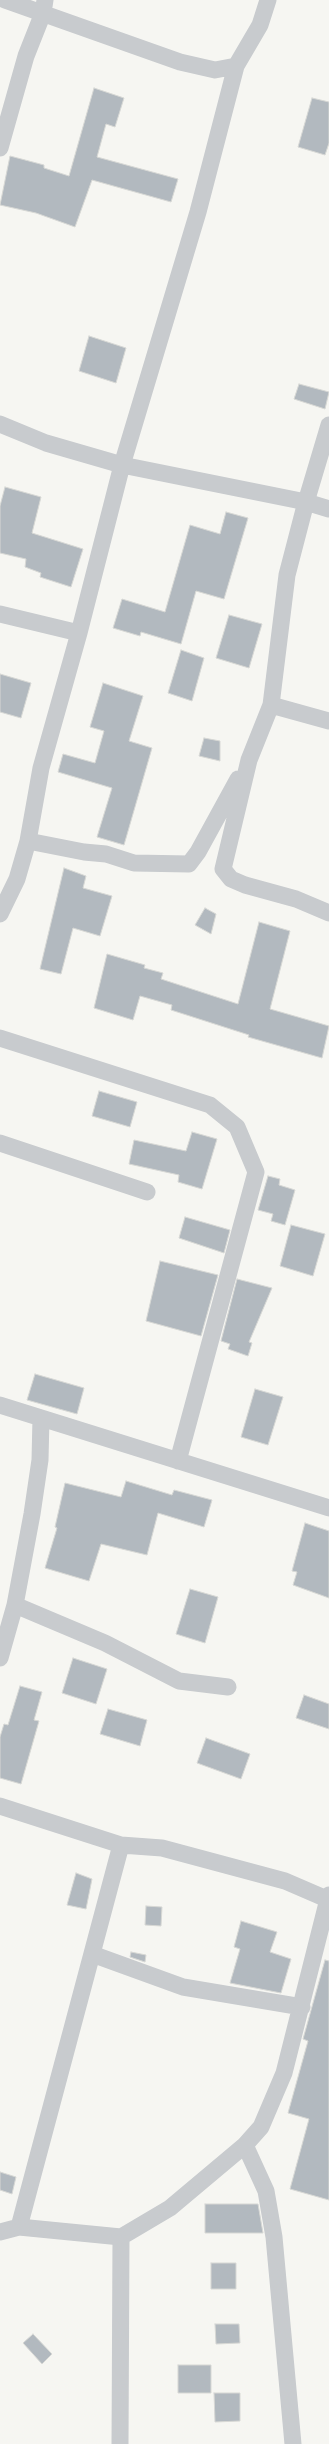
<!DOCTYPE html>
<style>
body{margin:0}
canvas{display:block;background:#f6f6f2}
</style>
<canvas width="329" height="2444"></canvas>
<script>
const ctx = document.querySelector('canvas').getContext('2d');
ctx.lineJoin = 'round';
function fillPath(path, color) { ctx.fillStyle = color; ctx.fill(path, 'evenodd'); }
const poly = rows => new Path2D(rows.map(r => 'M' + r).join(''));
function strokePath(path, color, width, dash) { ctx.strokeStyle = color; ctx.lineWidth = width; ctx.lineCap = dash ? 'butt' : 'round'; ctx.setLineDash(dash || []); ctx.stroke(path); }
const building = poly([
 [94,88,124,98,115,127,106,124,97,157,178,179,171,202,92,180,75,227,36,213,0,205,10,156,44,165,44,168,69,176,94,88],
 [312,98,329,102,329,143,325,155,298,147,312,98],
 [89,336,126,348,116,383,79,371,89,336],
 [299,384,329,392,325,409,294,399,299,384],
 [5,487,41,497,32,533,83,549,71,587,40,577,41,573,25,567,26,559,0,553,0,506,5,487],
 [226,512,248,518,224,599,196,591,181,644,141,632,140,636,113,628,122,599,165,612,190,525,220,534,226,512],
 [229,615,262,624,249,668,216,658,229,615],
 [181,650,204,658,192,701,168,693,181,650],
 [0,674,31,683,21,718,0,712,0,674],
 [103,683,143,696,129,741,152,748,124,845,97,837,112,788,58,772,63,754,95,763,104,731,90,727,103,683],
 [204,738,220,741,220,761,199,756,204,738],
 [64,868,86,876,83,888,112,896,100,936,73,928,61,974,40,969,64,868],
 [205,908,216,914,211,934,195,925,205,908],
 [259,922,290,931,270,1009,329,1026,322,1058,248,1037,249,1035,171,1010,172,1005,140,996,133,1020,94,1008,107,954,145,965,144,968,163,973,161,979,238,1004,259,922],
 [99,1091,137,1102,130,1127,92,1116,99,1091],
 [192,1132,217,1139,202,1189,178,1182,179,1175,129,1164,134,1140,186,1151,192,1132],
 [268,1176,280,1179,279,1185,295,1190,285,1225,271,1221,273,1214,258,1210,268,1176],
 [185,1217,230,1230,224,1253,179,1238,185,1217],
 [291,1225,325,1234,313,1276,280,1266,291,1225],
 [160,1261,218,1275,201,1336,146,1321,160,1261],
 [237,1279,272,1288,249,1342,252,1343,248,1356,228,1349,230,1344,221,1341,237,1279],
 [35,1374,84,1388,77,1414,27,1400,35,1374],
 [255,1389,283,1397,268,1445,241,1437,255,1389],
 [126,1481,172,1495,174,1490,212,1500,204,1527,158,1513,147,1555,101,1544,89,1581,45,1568,57,1528,55,1527,65,1483,121,1497,126,1481],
 [305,1523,329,1531,329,1598,293,1585,297,1572,292,1571,305,1523],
 [190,1589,218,1597,205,1643,176,1634,190,1589],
 [73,1658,107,1669,96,1704,62,1693,73,1658],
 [20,1686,42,1692,34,1720,39,1721,21,1784,0,1778,0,1737,4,1724,8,1725,20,1686],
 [304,1695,329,1704,329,1729,296,1718,304,1695],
 [108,1709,147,1720,140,1746,100,1734,108,1709],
 [206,1738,250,1754,241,1779,197,1763,206,1738],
 [76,1873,92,1879,86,1909,67,1905,76,1873],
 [146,1906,162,1907,161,1926,145,1925,146,1906],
 [241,1921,277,1932,270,1952,291,1959,281,1993,230,1983,240,1949,234,1947,241,1921],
 [131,1952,146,1955,145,1962,130,1957,131,1952],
 [325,1960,329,1961,329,2200,290,2189,309,2119,288,2113,308,2041,303,2039,325,1960],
 [0,2172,16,2177,12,2194,0,2190,0,2172],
 [205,2204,258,2204,263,2233,205,2233,205,2204],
 [211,2263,236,2263,236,2289,211,2289,211,2263],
 [215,2324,239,2324,240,2343,216,2344,215,2324],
 [33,2334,52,2354,42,2364,23,2343,33,2334],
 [178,2365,211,2365,211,2393,178,2393,178,2365],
 [214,2393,240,2393,240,2421,215,2422,214,2393]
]);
const minor = poly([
 [5,0,180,62,215,70,236,66,260,25,268,0],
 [0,148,26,56,43,13,45,0],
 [0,424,46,443,122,465,306,502,329,509],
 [329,425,306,502,287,575,271,705,249,760,223,869,231,879,245,885,296,899,329,913],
 [0,614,79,633,122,465,198,212,236,66],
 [271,705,329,721],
 [28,841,84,852,106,854,134,863,189,864,198,852,238,779],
 [0,914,17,879,28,841,41,768,79,633],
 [0,1038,210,1105,237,1127,256,1172,178,1461],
 [0,1143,147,1192],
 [0,1405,329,1508],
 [15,1605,105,1643,179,1681,228,1687],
 [0,1658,15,1605,32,1514,40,1460,41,1418],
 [0,1806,121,1845,19,2227],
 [121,1845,162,1848,285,1881,329,1900],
 [92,1954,183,1987,302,2007],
 [245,2145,266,2191,274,2237,293,2444],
 [0,2232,19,2227,121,2237,170,2208,245,2145,261,2127,284,2073,329,1895],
 [120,2444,121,2237]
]);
fillPath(building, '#b2b9bf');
strokePath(building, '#d7d8d5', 1);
strokePath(minor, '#c8cbce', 17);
</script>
